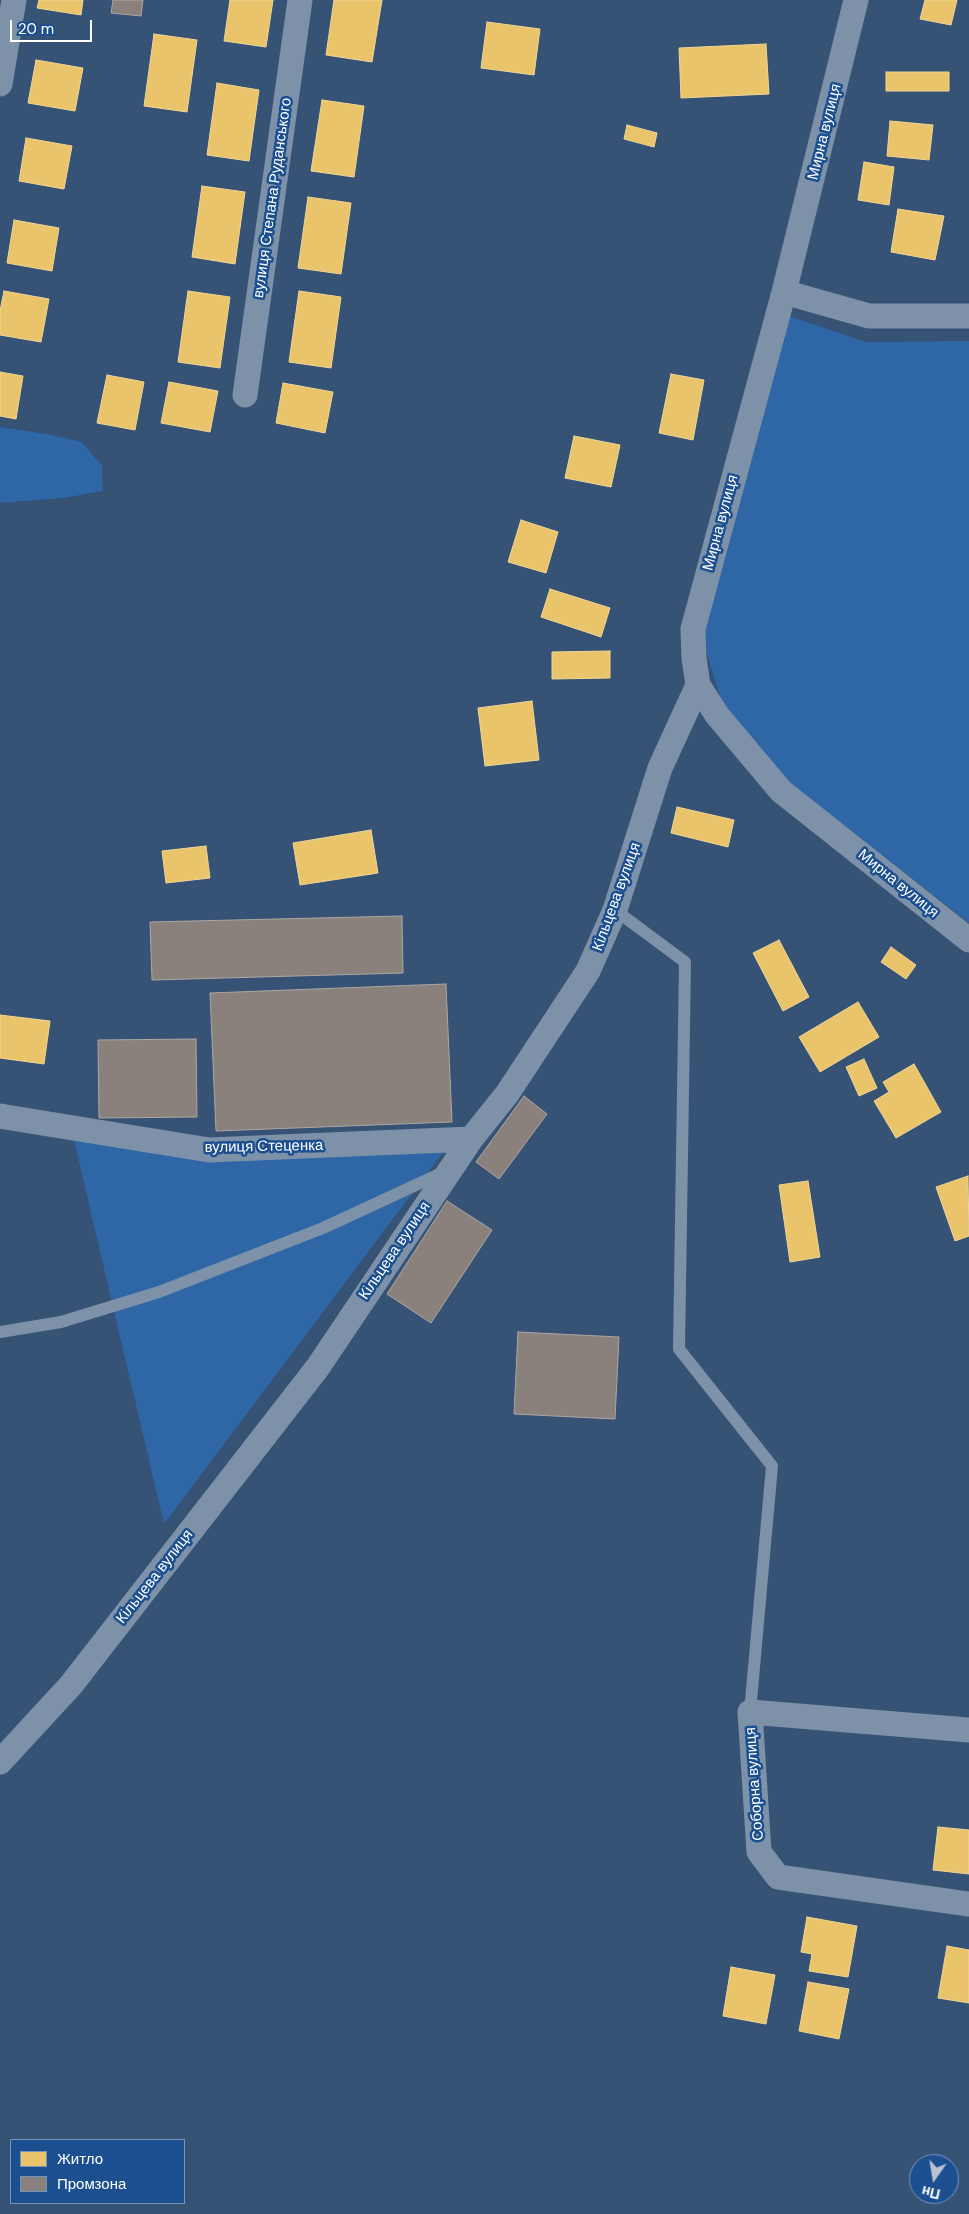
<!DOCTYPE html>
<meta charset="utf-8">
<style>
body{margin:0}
#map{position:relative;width:969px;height:2214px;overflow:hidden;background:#365274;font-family:"DM Sans",sans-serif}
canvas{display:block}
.legend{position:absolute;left:10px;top:2139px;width:175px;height:65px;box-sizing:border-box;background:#1b4f8f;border:1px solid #7695bc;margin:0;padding:6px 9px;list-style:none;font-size:15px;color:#fff}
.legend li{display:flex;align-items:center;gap:10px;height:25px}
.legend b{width:25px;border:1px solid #7695bc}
.north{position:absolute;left:909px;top:2154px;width:50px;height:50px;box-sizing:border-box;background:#1b4f8f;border:1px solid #7695bc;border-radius:50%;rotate:193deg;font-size:14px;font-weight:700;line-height:20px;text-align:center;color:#fff}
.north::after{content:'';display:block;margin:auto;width:18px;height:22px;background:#b9c2ce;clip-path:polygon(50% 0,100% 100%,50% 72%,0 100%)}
.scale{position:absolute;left:10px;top:20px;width:82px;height:22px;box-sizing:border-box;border:2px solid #fff;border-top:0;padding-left:6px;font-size:15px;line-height:18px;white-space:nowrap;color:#fff;-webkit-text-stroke:4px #1b4f8f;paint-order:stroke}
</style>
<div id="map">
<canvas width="969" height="2214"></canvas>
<ul class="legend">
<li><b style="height:14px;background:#e9c46a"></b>Житло</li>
<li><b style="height:14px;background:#8a817c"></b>Промзона</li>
</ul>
<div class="north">Пн</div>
<div class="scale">20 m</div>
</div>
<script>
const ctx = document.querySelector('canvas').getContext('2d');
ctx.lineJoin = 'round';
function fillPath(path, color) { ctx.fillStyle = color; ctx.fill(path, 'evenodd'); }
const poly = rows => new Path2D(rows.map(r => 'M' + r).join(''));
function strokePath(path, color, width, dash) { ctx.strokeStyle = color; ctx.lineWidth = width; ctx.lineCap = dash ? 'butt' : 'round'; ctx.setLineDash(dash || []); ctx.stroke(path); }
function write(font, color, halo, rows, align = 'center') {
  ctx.font = font + ' "DM Sans",sans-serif'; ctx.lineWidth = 5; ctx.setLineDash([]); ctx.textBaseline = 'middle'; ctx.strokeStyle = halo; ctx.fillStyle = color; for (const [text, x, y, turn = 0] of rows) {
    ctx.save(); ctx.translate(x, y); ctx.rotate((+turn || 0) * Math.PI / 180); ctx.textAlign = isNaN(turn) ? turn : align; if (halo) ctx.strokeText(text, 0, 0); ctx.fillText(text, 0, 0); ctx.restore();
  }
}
const green = poly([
 [789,316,866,342,969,341,969,923,787,781,723,705,707,655,705,628],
 [0,427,46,434,82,442,102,466,103,491,63,498,0,503],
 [69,1119,210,1144,456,1135,164,1524]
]);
const homes = poly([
 [39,0,83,0,81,15,37,8,39,0],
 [230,0,273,0,266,47,224,41,230,0],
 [334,0,382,0,372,62,326,55,334,0],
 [925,0,957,0,951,25,920,19,925,0],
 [487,22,540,29,534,75,481,68,487,22],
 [154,34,197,40,187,112,144,106,154,34],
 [766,44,769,94,681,98,679,48,766,44],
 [36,60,83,68,75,111,28,103,36,60],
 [886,72,949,72,949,91,886,91,886,72],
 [217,83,259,90,249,161,207,155,217,83],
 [322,100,364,106,354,177,311,171,322,100],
 [890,121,933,125,929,160,887,156,890,121],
 [627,125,657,133,654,147,624,139,627,125],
 [26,138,72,146,64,189,19,181,26,138],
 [864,162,894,167,889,205,858,200,864,162],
 [202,186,245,192,235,264,192,257,202,186],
 [308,197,351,203,341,274,298,268,308,197],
 [898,209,944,216,935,260,891,252,898,209],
 [14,220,59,228,52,271,7,263,14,220],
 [4,291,49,299,41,342,0,335,0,311,4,291],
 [188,291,230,297,220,368,178,362,188,291],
 [299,291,341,297,331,368,289,362,299,291],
 [0,372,23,376,16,419,0,416,0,372],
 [671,374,704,380,693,440,659,433,671,374],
 [107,375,144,382,135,430,97,423,107,375],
 [169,382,218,391,210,432,161,423,169,382],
 [283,383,333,392,325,433,276,423,283,383],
 [574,436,620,445,611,487,565,478,574,436],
 [521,520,558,532,546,573,508,562,521,520],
 [550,589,610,608,601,637,541,617,550,589],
 [610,651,610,678,552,679,552,652,610,651],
 [532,701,539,760,485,766,478,708,532,701],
 [677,807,734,820,728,847,671,833,677,807],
 [371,830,378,873,300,885,293,843,371,830],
 [206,846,210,878,166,883,162,851,206,846],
 [779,940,809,997,783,1011,753,953,779,940],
 [891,947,916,965,906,979,881,962,891,947],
 [858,1002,879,1037,820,1072,799,1037,858,1002],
 [0,1015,50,1021,44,1064,0,1058,0,1015],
 [864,1059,877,1088,859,1096,846,1067,864,1059],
 [914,1064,941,1112,896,1138,874,1101,889,1092,883,1082,914,1064],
 [968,1176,969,1236,955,1241,936,1187,968,1176],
 [808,1181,820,1257,790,1262,779,1185,808,1181],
 [938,1827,969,1830,969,1874,933,1870,938,1827],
 [807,1917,857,1926,848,1977,809,1971,812,1954,801,1952,807,1917],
 [947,1946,969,1950,969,2003,938,1998,947,1946],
 [731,1967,775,1975,766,2024,723,2016,731,1967],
 [808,1982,849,1989,839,2039,799,2031,808,1982]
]);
const industry = poly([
 [113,0,143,0,141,16,111,13,113,0],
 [402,916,403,973,152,980,150,922,402,916],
 [446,984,452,1122,216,1131,210,993,446,984],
 [196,1039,197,1117,99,1118,98,1040,196,1039],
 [524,1096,547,1114,499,1179,476,1162,524,1096],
 [447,1201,492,1230,431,1323,387,1294,447,1201],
 [518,1332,619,1337,615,1419,514,1414,518,1332]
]);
const lane = poly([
 [615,910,685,962,679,1349,772,1466,750,1712],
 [0,1332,61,1322,159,1292,323,1228,444,1172]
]);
const street = poly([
 [856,0,784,292,693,629,694,658,698,685,717,715,781,791,969,940],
 [0,84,14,0],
 [784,292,869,316,969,316],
 [245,395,300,0],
 [0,1116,209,1150,471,1139],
 [969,1730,750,1712,759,1852,778,1877,969,1904],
 [0,1762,71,1685,318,1367,471,1139,507,1094,588,971,615,910,660,768,698,685]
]);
const streetNames = [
 ["Мирна вулиця",825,132,-76],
 ["вулиця Степана Руданського",273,198,-82],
 ["Мирна вулиця",721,523,-75],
 ["Мирна вулиця",898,884,39],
 ["Кільцева вулиця",617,897,-70],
 ["вулиця Стеценка",264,1147,-1],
 ["Кільцева вулиця",395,1251,-56],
 ["Кільцева вулиця",155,1577,-52],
 ["Соборна вулиця",755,1784,-94]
];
fillPath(green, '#2f66a5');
fillPath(homes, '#e9c46a');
strokePath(homes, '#f0d697', 1);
fillPath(industry, '#8a817c');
strokePath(industry, '#ada7a3', 1);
strokePath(lane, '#7d92a8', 12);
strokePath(street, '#7d92a8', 25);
write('15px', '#fff', '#1b4f8f', streetNames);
</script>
